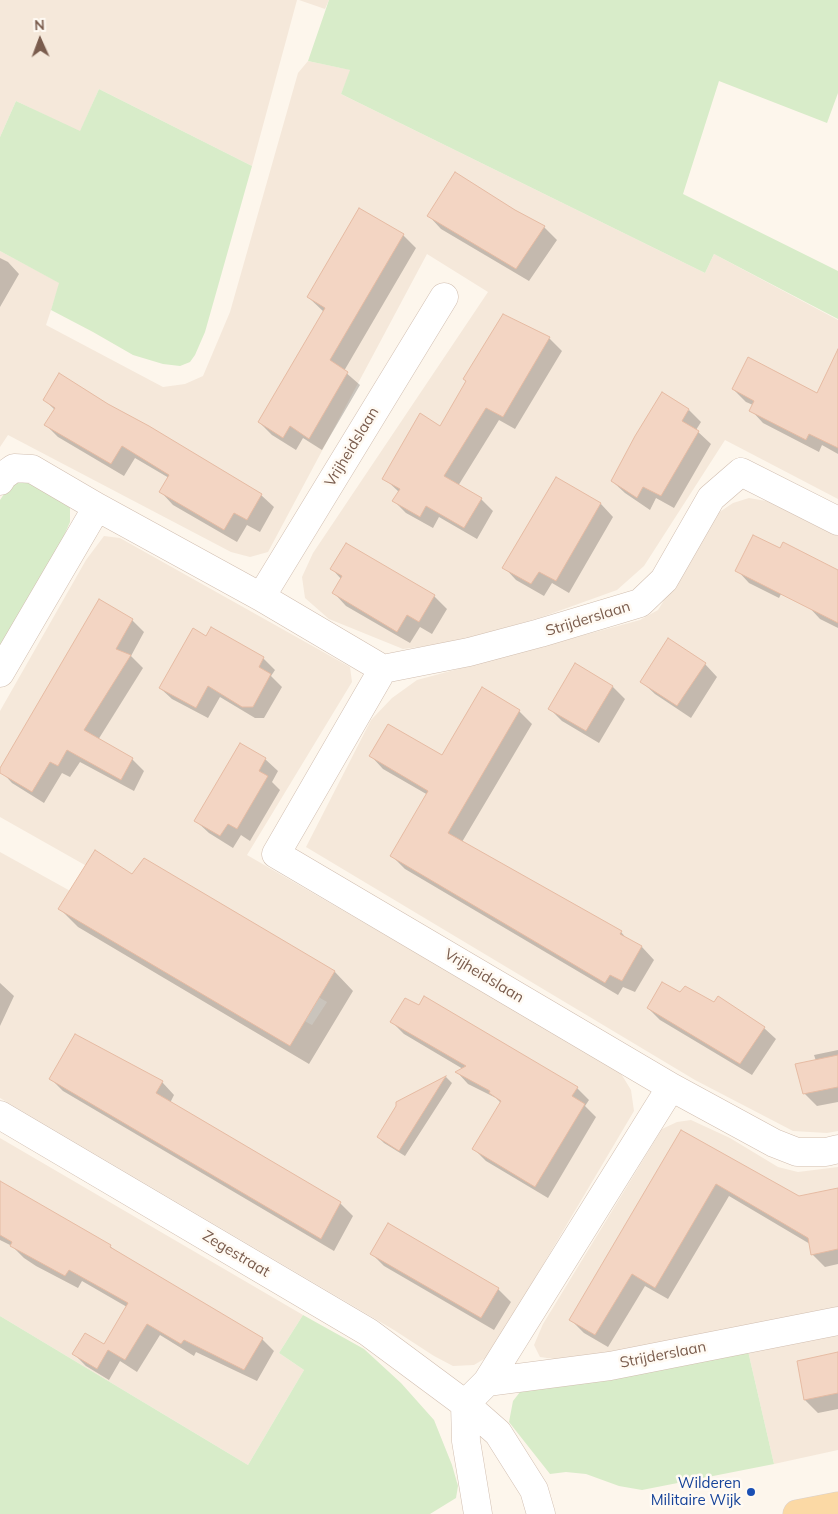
<!DOCTYPE html>
<style>
body{margin:0}
#map{position:relative;width:838px;height:1514px;overflow:hidden;background:#fdf6ec;font-family:Mulish,sans-serif}
canvas{display:block}
.north{position:absolute;left:15px;top:15px;width:50px;height:50px;-webkit-text-stroke:4px #fffaf3;paint-order:stroke;rotate:358deg;font-size:14px;font-weight:700;line-height:20px;text-align:center;color:#7a5c4d}
.north::after{content:'';display:block;margin:auto;width:18px;height:22px;background:#7a5c4d;clip-path:polygon(50% 0,100% 100%,50% 72%,0 100%)}
</style>
<div id="map">
<canvas width="838" height="1514"></canvas>
<div class="north">N</div>
</div>
<script>
const ctx = document.querySelector('canvas').getContext('2d');
ctx.lineJoin = 'round';
function fillPath(path, color) { ctx.fillStyle = color; ctx.fill(path, 'evenodd'); }
const poly = rows => new Path2D(rows.map(r => 'M' + r).join(''));
function strokePath(path, color, width, dash) { ctx.strokeStyle = color; ctx.lineWidth = width; ctx.lineCap = dash ? 'butt' : 'round'; ctx.setLineDash(dash || []); ctx.stroke(path); }
function write(font, color, halo, rows, align = 'center') {
  ctx.font = font + ' Mulish,sans-serif'; ctx.lineWidth = 5; ctx.setLineDash([]); ctx.textBaseline = 'middle'; ctx.strokeStyle = halo; ctx.fillStyle = color; for (const [text, x, y, turn = 0] of rows) {
    ctx.save(); ctx.translate(x, y); ctx.rotate((+turn || 0) * Math.PI / 180); ctx.textAlign = isNaN(turn) ? turn : align; if (halo) ctx.strokeText(text, 0, 0); ctx.fillText(text, 0, 0); ctx.restore();
  }
}
const residential = poly([
 [0,0,297,0,252,166,99,89,80,132,16,101,0,137],
 [299,0,329,0,325,9],
 [308,61,351,70,341,94,705,273,714,254,838,320,838,499,725,440,644,566,617,590,542,617,457,642,403,649,329,619,305,598,302,577,313,553,488,292,427,254,268,552,250,557,231,552,8,435,0,447,0,251,60,283,46,325,163,387,185,384,203,376,230,312,298,73],
 [749,498,772,502,838,536,838,1131,827,1133,793,1131,695,1080,306,847,371,720,392,698,417,680,640,620,658,610,718,513,733,503],
 [104,536,120,538,350,667,352,682,247,855,515,1010,620,1072,631,1090,634,1111,489,1356,474,1365,453,1366,434,1356,394,1330,0,1098,0,852,312,1025,327,1002,0,817,0,711,86,560],
 [691,1120,730,1138,778,1167,798,1172,838,1167,838,1307,643,1346,561,1360,540,1357,534,1345,543,1324,662,1129,677,1122],
 [0,1138,303,1315,279,1353,304,1370,248,1465,0,1316],
 [838,1333,838,1450,774,1464,748,1351]
]);
const green = poly([
 [329,0,838,0,838,93,827,123,719,81,683,194,838,271,838,319,714,254,705,273,341,94,350,70,308,61],
 [99,89,252,166,205,332,195,355,190,362,180,366,163,364,133,355,93,332,51,310,59,283,0,251,0,137,16,101,80,131],
 [31,480,70,507,70,522,63,538,0,646,0,500,8,488,20,481],
 [303,1315,364,1349,401,1383,434,1420,452,1465,458,1486,456,1498,430,1514,0,1514,0,1316,248,1465,304,1370,279,1353],
 [748,1351,774,1464,642,1490,619,1486,586,1474,566,1472,550,1474,509,1422,513,1401,520,1392]
]);
const shadow = poly([
 [514,211,544,227,557,240,529,281,441,229,429,216],
 [403,235,416,248,344,371,360,385,322,450,303,438,296,450,272,435,259,422,324,312,308,297],
 [0,258,8,262,19,274,0,307],
 [503,316,550,339,562,351,515,429,499,420,458,486,481,499,493,511,477,539,439,517,433,528,406,513,394,501,399,492,384,478,441,428],
 [733,389,838,405,838,454,822,445,819,452,763,423,751,410,753,405,746,402],
 [45,400,261,495,274,507,260,532,247,525,237,542,173,505,161,492,169,478,135,458,124,476,58,437,46,425,55,410],
 [689,410,701,422,696,430,711,444,674,508,656,498,650,510,625,493,612,481],
 [556,478,601,504,613,517,569,593,552,583,544,596,516,580,504,567],
 [796,564,779,598,749,583,737,570],
 [332,569,434,596,447,609,432,634,420,627,410,643,346,606,334,593,342,580],
 [838,579,838,628,820,619,808,606],
 [132,620,144,632,131,656,143,668,98,740,132,759,144,771,134,791,80,762,70,777,62,773,44,803,12,783,0,770],
 [263,658,275,670,271,676,282,687,264,718,255,718,220,697,208,718,172,699,160,688],
 [705,664,717,677,691,718,655,694,642,682],
 [575,665,613,687,625,699,599,743,562,721,549,708],
 [482,689,519,711,532,724,462,842,621,932,627,939,642,947,654,960,635,992,623,987,618,995,405,869,392,856,428,795,383,769,371,756,442,757],
 [265,759,278,771,272,782,280,790,250,841,241,835,233,848,209,833,196,821],
 [145,860,335,972,353,991,309,1064,78,927,60,909,133,876],
 [0,983,14,996,0,1026],
 [680,993,764,1028,776,1039,752,1075,660,1020,648,1008],
 [392,1022,577,1088,589,1100,585,1106,596,1117,548,1198,486,1161,474,1149,501,1103,496,1098,468,1084,457,1072,463,1069,404,1034],
 [838,1050,838,1102,817,1106,804,1093,816,1061,814,1055],
 [446,1077,452,1083,405,1156,384,1143,378,1137,397,1106,397,1103],
 [51,1079,162,1082,174,1095,170,1103,340,1203,353,1216,334,1251,63,1091],
 [682,1131,799,1198,838,1190,838,1264,825,1267,812,1254,810,1244,729,1196,668,1299,645,1286,608,1347,584,1333,571,1320],
 [0,1182,110,1246,118,1253,262,1339,274,1351,257,1381,196,1352,194,1356,160,1335,137,1372,120,1361,109,1380,86,1366,74,1354,105,1346,127,1307,82,1281,78,1288,36,1266,24,1258,12,1246,0,1240],
 [371,1253,498,1289,511,1302,494,1330,384,1266],
 [838,1354,838,1409,818,1413,805,1400,798,1362]
]);
const building = poly([
 [455,172,515,210,545,226,516,269,427,216,455,172],
 [359,208,404,234,330,360,348,372,309,439,290,426,283,438,258,422,325,308,307,297,359,208],
 [503,314,550,337,503,417,486,408,444,476,482,498,464,528,426,506,420,517,392,501,400,489,382,479,420,413,440,426,466,381,463,379,503,314],
 [838,349,838,448,809,434,806,440,749,411,754,401,732,389,748,357,817,393,838,349],
 [59,373,108,404,149,426,262,494,247,520,234,513,224,530,159,492,169,475,122,446,111,464,44,425,55,408,43,400,59,373],
 [662,392,689,409,682,421,699,431,661,496,643,487,637,498,611,481,635,436,662,392],
 [556,477,601,503,556,581,539,572,531,584,502,568,556,477],
 [753,535,780,548,783,542,838,570,838,623,735,571,753,535],
 [346,543,435,595,419,622,407,615,397,632,332,593,342,576,330,569,346,543],
 [99,599,133,619,116,649,131,655,84,730,133,758,121,780,67,750,58,766,50,762,32,792,0,773,0,768,99,599],
 [211,627,264,657,259,667,271,674,253,707,242,707,208,686,196,708,159,688,193,628,206,636,211,627],
 [668,638,706,663,677,706,640,682,668,638],
 [575,663,613,686,586,731,548,709,575,663],
 [482,687,520,710,448,833,622,931,620,934,642,946,622,981,610,975,605,983,390,856,428,791,369,756,388,724,442,755,482,687],
 [240,743,266,758,259,771,268,776,237,829,228,824,220,836,194,821,240,743],
 [95,850,132,874,144,858,335,971,290,1046,58,909,95,850],
 [662,982,680,992,685,986,714,1002,718,996,765,1027,740,1064,647,1008,662,982],
 [424,996,578,1087,572,1096,585,1104,535,1187,472,1149,501,1101,489,1093,490,1091,455,1072,466,1066,390,1022,405,998,419,1005,424,996],
 [75,1034,163,1081,156,1093,341,1202,321,1239,49,1079,75,1034],
 [838,1055,838,1087,803,1094,795,1064,838,1055],
 [446,1076,399,1151,377,1137,396,1106,396,1102,446,1076],
 [681,1130,799,1196,838,1188,838,1249,811,1255,808,1238,716,1184,655,1288,632,1274,595,1335,569,1320,681,1130],
 [0,1181,111,1245,110,1247,263,1338,244,1370,184,1340,181,1344,147,1324,125,1360,108,1350,97,1369,72,1354,85,1333,104,1344,128,1303,69,1270,65,1276,10,1246,12,1242,0,1235,0,1181],
 [388,1223,499,1288,481,1318,370,1254,388,1223],
 [838,1352,838,1393,804,1400,797,1361,838,1352]
]);
const minor = poly([
 [0,481,3,476,14,468,32,469,97,507],
 [261,597,444,297],
 [383,669,276,854,671,1087,487,1382,465,1404],
 [383,669,469,652,540,633,640,603,664,580,711,498,741,472,838,521],
 [0,673,97,507,261,597,383,669],
 [671,1087,774,1143,797,1152,826,1152,838,1149],
 [0,1115,368,1332,465,1404,498,1433,534,1490,541,1514],
 [487,1382,610,1366,838,1321],
 [465,1404,466,1441,478,1514]
]);
const primary = poly([
 [797,1514,838,1506]
]);
const markers = [
 [751,1492,5,"#1a4fb4"]
];
const streetNames = [
 ["Vrijheidslaan",352,447,-59],
 ["Strijderslaan",588,619,-17],
 ["Vrijheidslaan",484,976,31],
 ["Zegestraat",236,1254,31],
 ["Strijderslaan",663,1355,-11]
];
const transitNames = [
 ["Wilderen",741,1483],
 ["Militaire Wijk",741,1500]
];
fillPath(residential, '#f5e8da');
fillPath(green, '#d8ecc9');
fillPath(shadow, '#0003');
fillPath(building, '#f3d5c3');
strokePath(building, '#e6bba3', 1);
strokePath(minor, '#d1beb0', 29);
strokePath(primary, '#dad1cd', 29);
strokePath(minor, '#fff', 28);
strokePath(primary, '#fbd9a5', 28);
for (const [x, y, r, color] of markers) { const dot = new Path2D(); dot.arc(x, y, r, 0, 2 * Math.PI); ctx.fillStyle = color; ctx.fill(dot); strokePath(dot, '#fffaf3', 2); }
write('15px', '#7a5c4d', '#fffaf3', streetNames);
write('15px', '#164399', '#fffaf3', transitNames, 'right');
</script>
